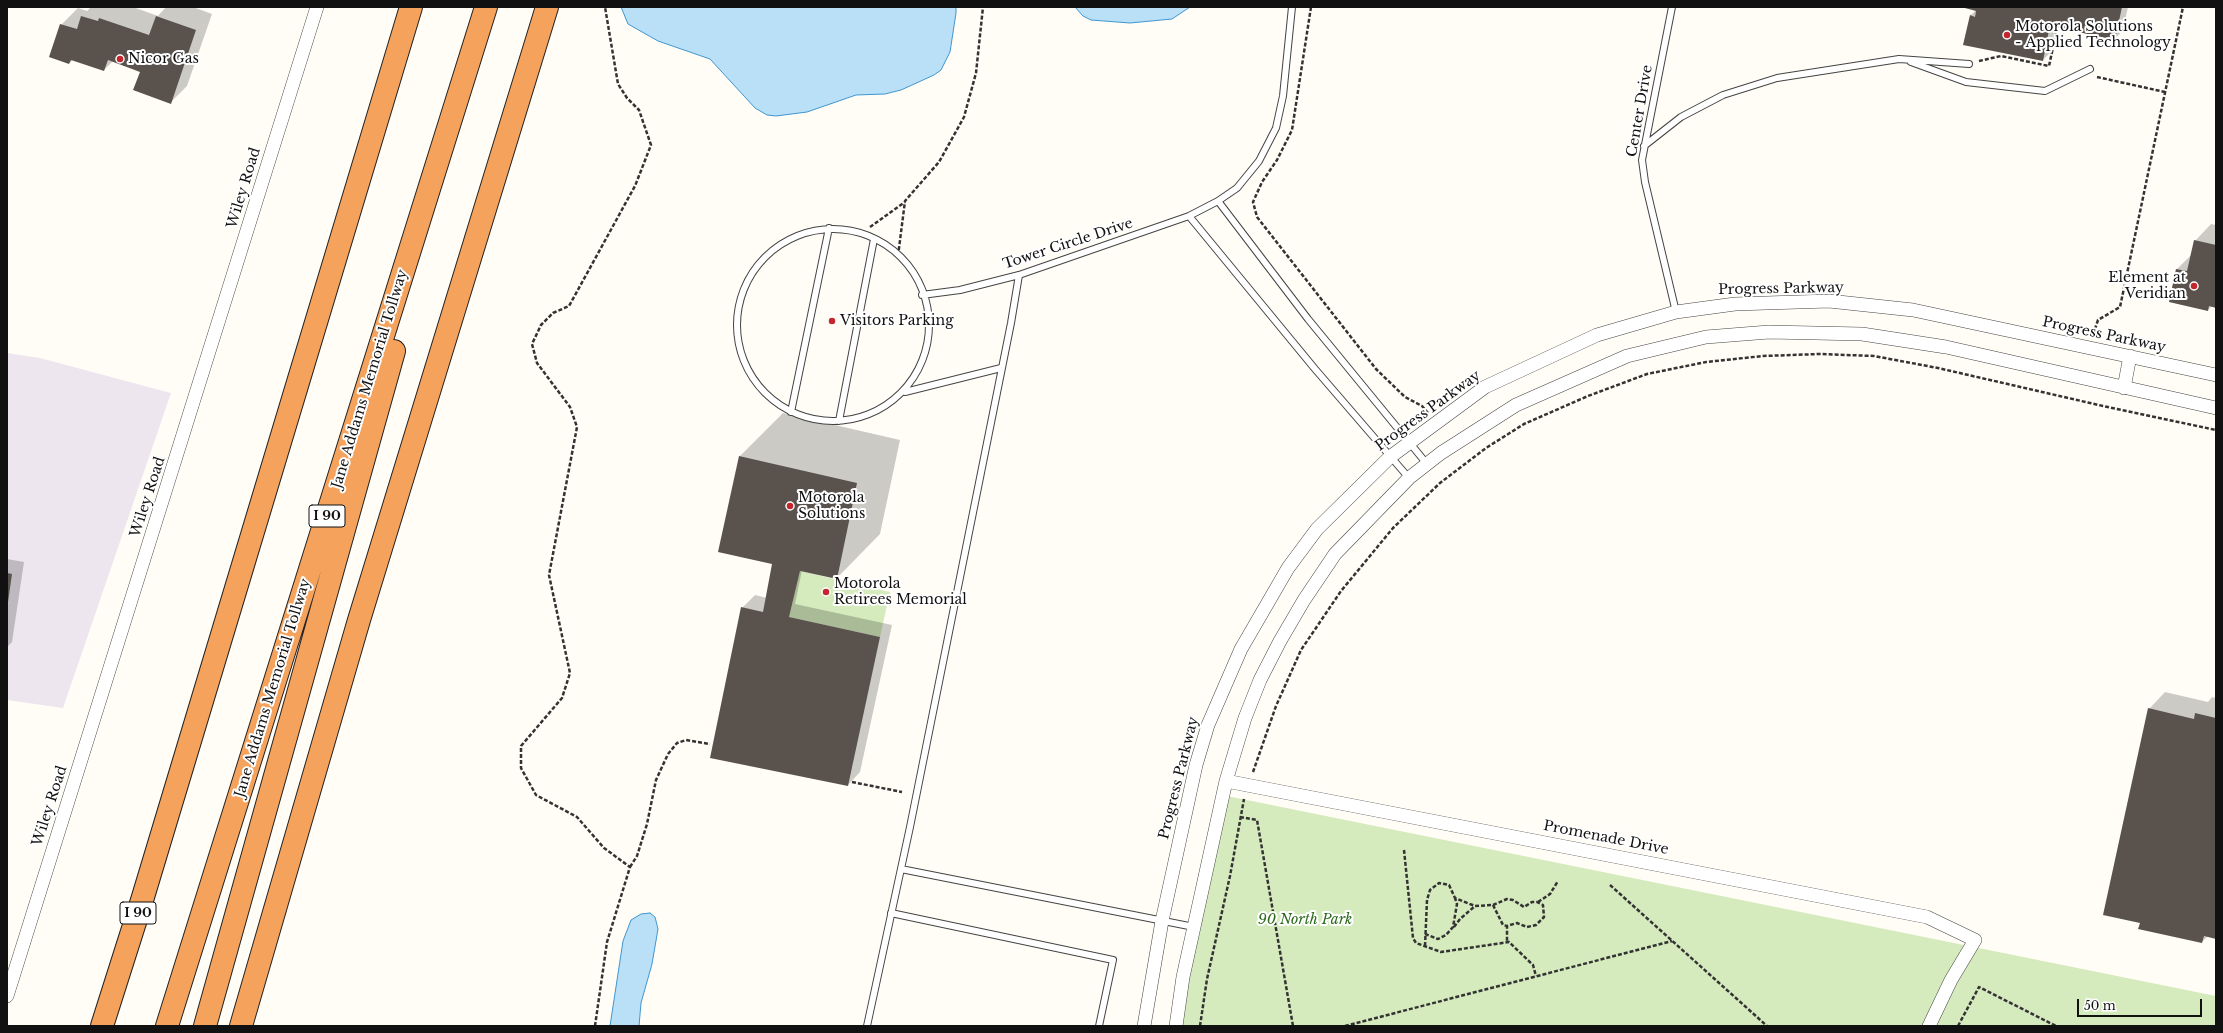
<!DOCTYPE html>
<style>
body{margin:0}
#map{position:relative;width:2223px;height:1033px;overflow:hidden;background:#fffdf5;font-family:"Libre Baskerville",serif}
canvas{display:block}
.frame{position:absolute;inset:0;border:8px solid #111;pointer-events:none}
.scale{position:absolute;left:2077px;top:999px;width:125px;height:18px;box-sizing:border-box;border:2px solid #111;border-top:0;padding-left:5px;font-size:12px;line-height:14px;white-space:nowrap;color:#111;-webkit-text-stroke:3px #fff;paint-order:stroke}
</style>
<div id="map">
<canvas width="2223" height="1033"></canvas>
<div class="frame"></div>
<div class="scale">50 m</div>
</div>
<script>
const ctx = document.querySelector('canvas').getContext('2d');
ctx.lineJoin = 'round';
function fillPath(path, color) { ctx.fillStyle = color; ctx.fill(path, 'evenodd'); }
const poly = rows => new Path2D(rows.map(r => 'M' + r).join(''));
function strokePath(path, color, width, dash) { ctx.strokeStyle = color; ctx.lineWidth = width; ctx.lineCap = dash ? 'butt' : 'round'; ctx.setLineDash(dash || []); ctx.stroke(path); }
function write(font, color, halo, rows, align = 'center') {
  ctx.font = font + ' "Libre Baskerville",serif'; ctx.lineWidth = 4; ctx.setLineDash([]); ctx.textBaseline = 'middle'; ctx.strokeStyle = halo; ctx.fillStyle = color; for (const [text, x, y, turn = 0] of rows) {
    ctx.save(); ctx.translate(x, y); ctx.rotate((+turn || 0) * Math.PI / 180); ctx.textAlign = isNaN(turn) ? turn : align; if (halo) ctx.strokeText(text, 0, 0); ctx.fillText(text, 0, 0); ctx.restore();
  }
}
const industrial = poly([
 [7,353,40,358,171,393,63,708,7,700]
]);
const green = poly([
 [800,571,890,592,880,637,789,617],
 [1222,795,2216,996,2216,1026,1176,1026]
]);
const water = poly([
 [621,7,956,7,956,13,950,52,941,70,934,75,901,90,885,94,856,95,807,112,776,116,767,115,755,108,710,59,658,41,628,24,621,7],
 [1075,7,1190,7,1172,19,1130,23,1091,20,1083,16,1075,7],
 [650,913,655,917,658,929,652,964,641,1003,639,1026,610,1026,623,941,631,920,641,914,650,913]
]);
const shadow = poly([
 [91,7,133,7,158,16,166,7,193,7,212,14,187,86,171,102,141,71,113,61,104,70,73,60,69,63,61,25,78,8,87,11],
 [1962,7,2128,7,2123,30,2115,39,2056,26,2051,52,2043,60,1970,16,1976,10],
 [2211,224,2216,225,2216,307,2212,306,2208,310,2170,301,2177,269,2192,254,2195,241],
 [783,413,900,440,880,534,837,578,802,570,795,604,892,625,860,772,848,785,742,608,755,595,767,598,774,564,740,456],
 [7,559,24,562,12,642,7,647],
 [2165,692,2208,702,2212,697,2216,698,2216,938,2208,936,2202,942,2141,922,2149,709]
]);
const building = poly([
 [1961,7,2122,7,2115,40,2046,25,2046,29,2049,30,2043,61,1963,45,1970,15,1975,17,1976,11],
 [81,16,98,21,99,18,149,35,156,16,196,30,171,104,133,90,140,72,108,60,104,71,71,60,69,64,49,57,60,24,77,29],
 [2194,240,2216,245,2216,308,2209,306,2208,311,2169,302,2176,269,2187,271],
 [739,456,857,483,837,579,800,571,789,617,880,637,848,786,710,758,741,607,763,612,772,564,718,552],
 [7,573,12,574,8,602,7,602],
 [2148,708,2194,719,2195,713,2216,718,2216,939,2204,936,2202,943,2138,929,2140,923,2103,915]
]);
const path = poly([
 [1311,7,1292,130,1277,160,1262,182,1253,202,1257,217,1376,369,1405,397,1422,406,1428,413],
 [1979,61,2001,56,2049,66,2057,29,2046,27],
 [2097,77,2165,92],
 [870,227,905,202],
 [860,235,865,232],
 [898,256,905,201,939,162,964,117,976,73,983,7],
 [2093,335,2098,320,2120,307,2183,7],
 [1253,772,1276,706,1301,650,1341,591,1393,528,1440,483,1486,448,1524,424,1588,396,1647,374,1706,362,1763,356,1820,354,1874,356,1938,368,2103,406,2216,430],
 [852,782,902,792],
 [1240,817,1257,820,1293,1026],
 [1404,850,1413,938,1416,943,1441,952,1509,942,1533,965,1536,976],
 [630,867,637,856,647,824,656,780,668,754,677,743,686,740,710,744],
 [1610,885,1767,1026],
 [1538,902,1550,894,1558,881],
 [1493,905,1503,925,1507,926],
 [1454,927,1460,919,1475,906],
 [1425,934,1438,939,1446,935,1453,927,1457,904,1455,898],
 [1425,946,1427,900,1430,890,1439,883,1449,885,1455,898,1475,906,1493,905,1507,899,1513,900,1524,907,1532,902,1537,902,1543,905,1544,917,1536,925,1527,927,1517,923,1507,926,1507,942],
 [595,1026,607,942,630,867,604,848,577,817,536,795,521,768,521,746,562,698,570,673,549,575,577,427,570,407,537,363,532,344,541,325,553,313,569,306,635,186,651,145,639,110,627,98,618,84,605,7],
 [1200,1026,1207,979,1230,876,1244,799],
 [1345,1026,1672,941],
 [1958,1026,1979,987,2056,1026]
]);
const lane = poly([
 [1672,7,1642,160,1645,182,1676,312],
 [1911,62,1966,82,2045,91,2090,69],
 [1644,146,1681,117,1723,95,1777,78,1899,59,1969,64],
 [1218,201,1308,319,1427,464],
 [1189,216,1315,369,1409,478],
 '737 325a96 96 0 1 1 192 0a96 96 0 1 1-192 0Z',
 [922,295,960,290,1019,275,1189,216,1218,201,1237,188,1259,161,1276,128,1283,96,1292,7],
 [905,392,1001,368],
 [791,412,829,228],
 [839,421,874,239],
 [901,869,1194,927],
 [891,913,1113,960,1099,1026],
 [867,1026,910,827,1011,323,1019,275]
]);
const street = poly([
 [2124,388,2130,356],
 [1226,781,1927,917,1975,940,1951,980,1929,1026],
 [7,996,317,7],
 [1144,1026,1162,921,1196,765,1208,725,1241,649,1288,568,1317,529,1390,457,1485,387,1597,335,1676,312,1735,304,1829,301,1913,310,2216,375],
 [1176,1026,1183,977,1226,781,1245,718,1260,680,1280,641,1304,600,1335,554,1409,478,1441,453,1516,405,1627,356,1706,337,1769,332,1862,334,1946,347,2216,408]
]);
const highway = poly([
 [102,1026,143,897,411,7],
 [167,1026,486,7],
 [205,1026,394,351],
 [241,1026,359,620,547,7]
]);
const markers = [
 [2007,35,4,"#c4262e"],
 [120,59,4,"#c4262e"],
 [2194,286,4,"#c4262e"],
 [832,321,4,"#c4262e"],
 [790,506,4,"#c4262e"],
 [826,592,4,"#c4262e"]
];
const shields = [
 [327,516,36],
 [138,913,36]
];
const shieldNames = [
 ["I 90",327,516],
 ["I 90",138,913]
];
const poiNames = [
 ["Motorola Solutions",2015,27],
 ["- Applied Technology",2015,43],
 ["Nicor Gas",128,59],
 ["Element at",2186,278,"right"],
 ["Veridian",2186,294,"right"],
 ["Visitors Parking",840,321],
 ["Motorola",798,498],
 ["Solutions",798,514],
 ["Motorola",834,584],
 ["Retirees Memorial",834,600]
];
const streetNames = [
 ["Center Drive",1640,111,-80],
 ["Wiley Road",244,188,-73],
 ["Tower Circle Drive",1068,244,-18],
 ["Progress Parkway",1781,289,-1],
 ["Progress Parkway",2104,335,12],
 ["Jane Addams Memorial Tollway",370,379,-73],
 ["Progress Parkway",1428,411,-36],
 ["Wiley Road",148,497,-72],
 ["Jane Addams Memorial Tollway",273,688,-73],
 ["Progress Parkway",1179,778,-76],
 ["Wiley Road",50,806,-72],
 ["Promenade Drive",1606,838,11]
];
const parkNames = [
 ["90 North Park",1305,920]
];
fillPath(industrial, '#eee6ef');
fillPath(green, '#d5ebbd');
fillPath(water, '#b9e0f7');
strokePath(water, '#3f96cf', 1);
fillPath(shadow, '#0003');
fillPath(building, '#5a524d');
strokePath(lane, '#444', 8);
strokePath(street, '#444', 14);
strokePath(highway, '#222', 24);
strokePath(path, '#333', 2.5, [4, 2]);
strokePath(lane, '#fff', 6);
strokePath(street, '#fff', 13);
strokePath(highway, '#f5a25d', 22);
for (const [x, y, r, color] of markers) { const dot = new Path2D(); dot.arc(x, y, r, 0, 2 * Math.PI); ctx.fillStyle = color; ctx.fill(dot); strokePath(dot, '#fff', 1.5); }
for (const [x, y, w] of shields) { const box = new Path2D(); box.roundRect(x - w / 2, y - 11, w, 22, 3); ctx.fillStyle = '#fff'; ctx.fill(box); strokePath(box, '#111', 1); }
write('bold 13px', '#111', null, shieldNames);
write('14px', '#111', '#fff', poiNames, 'left');
write('14px', '#111', '#fff', streetNames);
write('italic 14px', '#2f6b1f', '#fff', parkNames);
</script>
